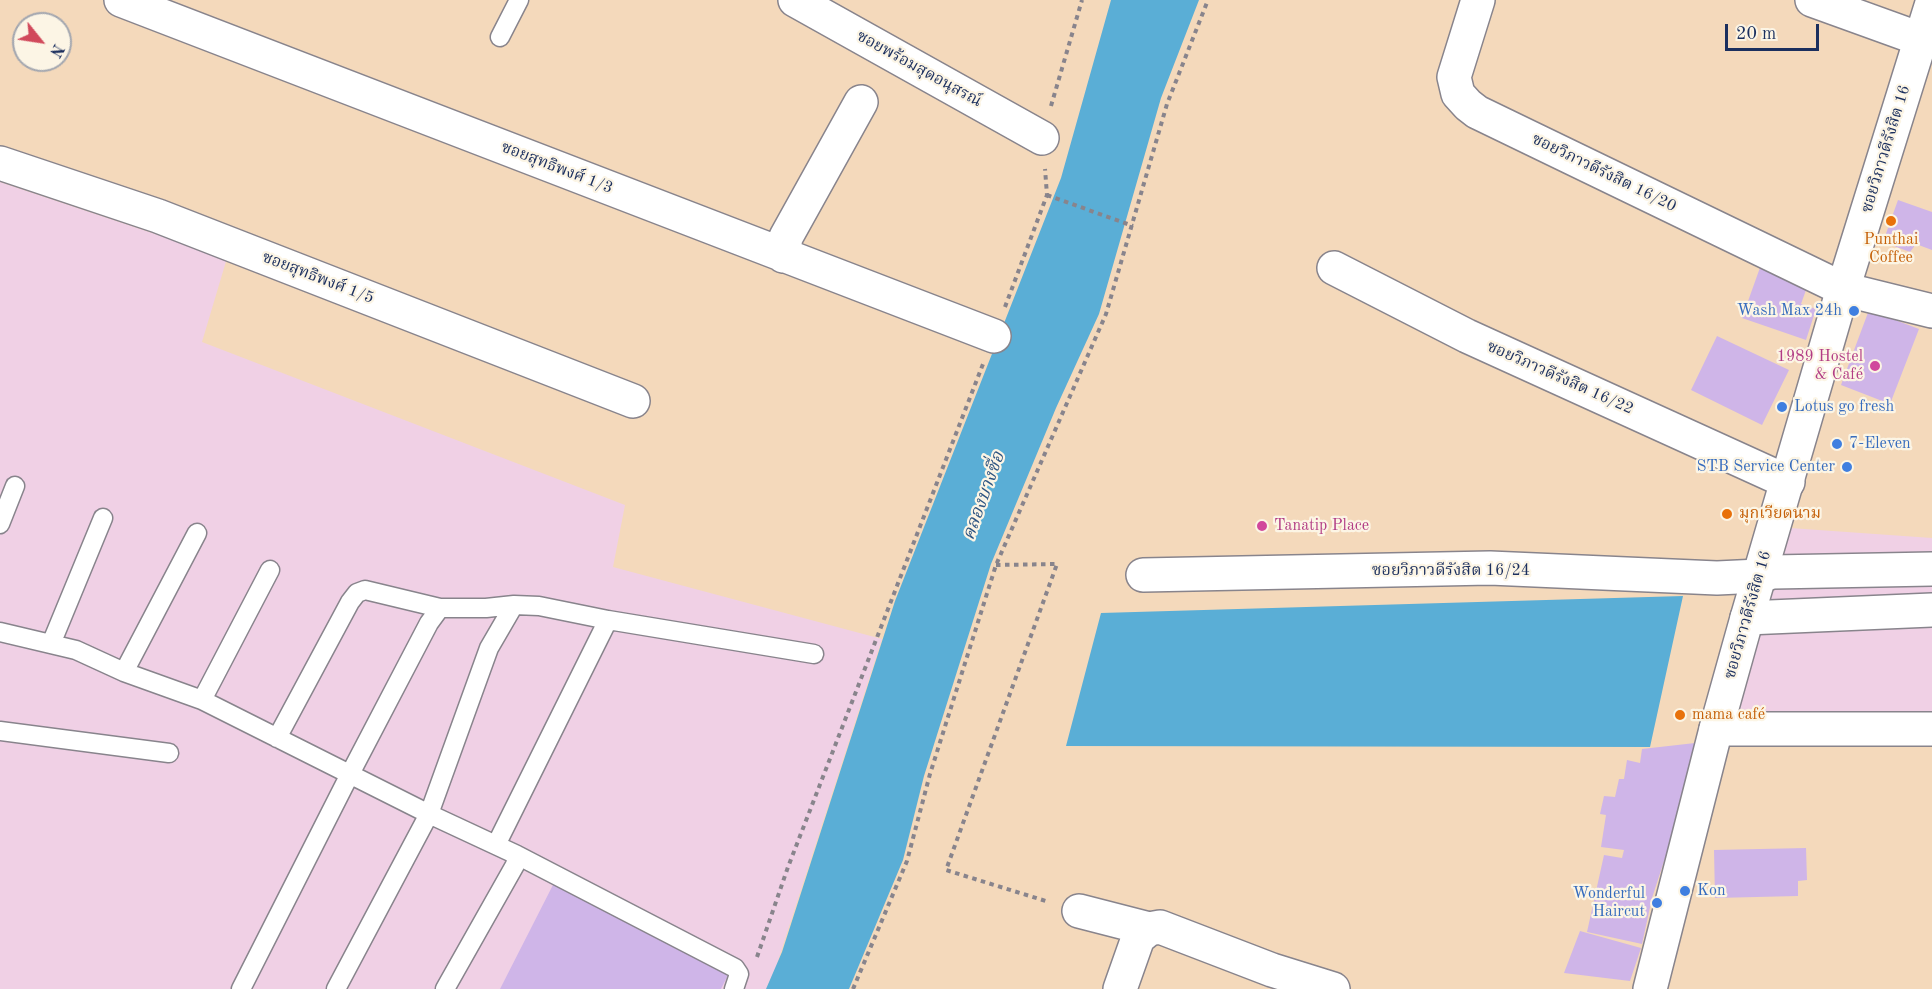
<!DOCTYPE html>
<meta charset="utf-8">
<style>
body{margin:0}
#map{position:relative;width:1932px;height:989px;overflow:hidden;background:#f4d9bb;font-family:"Old Standard TT",serif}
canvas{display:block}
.north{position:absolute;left:12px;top:12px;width:60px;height:60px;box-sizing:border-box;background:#fcf5e5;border:2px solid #a2a6af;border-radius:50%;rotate:120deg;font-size:16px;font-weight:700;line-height:24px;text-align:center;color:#1b2f5e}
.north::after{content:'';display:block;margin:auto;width:21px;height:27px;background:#d1495b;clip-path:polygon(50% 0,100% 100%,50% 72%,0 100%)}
.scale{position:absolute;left:1725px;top:24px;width:94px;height:27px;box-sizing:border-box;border:3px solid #1b2f5e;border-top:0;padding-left:8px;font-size:18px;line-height:21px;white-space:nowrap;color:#1b2f5e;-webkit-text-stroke:4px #fcf5e5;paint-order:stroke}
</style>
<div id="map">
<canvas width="1932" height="989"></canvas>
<div class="north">N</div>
<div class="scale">20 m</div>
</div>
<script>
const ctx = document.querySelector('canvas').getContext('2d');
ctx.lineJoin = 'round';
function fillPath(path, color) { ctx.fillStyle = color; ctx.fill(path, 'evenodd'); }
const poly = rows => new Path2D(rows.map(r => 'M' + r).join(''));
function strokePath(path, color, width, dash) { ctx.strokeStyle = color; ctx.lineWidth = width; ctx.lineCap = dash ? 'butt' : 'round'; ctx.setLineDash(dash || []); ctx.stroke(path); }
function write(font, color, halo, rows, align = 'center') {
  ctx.font = font + ' "Old Standard TT","Noto Serif Thai",serif'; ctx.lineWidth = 4.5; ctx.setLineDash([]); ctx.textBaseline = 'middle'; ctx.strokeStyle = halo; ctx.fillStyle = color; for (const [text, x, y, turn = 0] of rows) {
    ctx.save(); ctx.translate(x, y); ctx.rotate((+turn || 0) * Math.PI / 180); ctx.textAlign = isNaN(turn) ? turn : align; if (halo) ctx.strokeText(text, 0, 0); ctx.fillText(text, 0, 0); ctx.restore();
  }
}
const built = poly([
 [0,182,227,258,202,342,625,505,613,567,882,639,776,967,766,989,0,989],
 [1790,528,1932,538,1932,715,1736,716]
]);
const water = poly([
 [1111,0,1199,0,1161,98,1099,314,1056,408,991,564,924,776,903,860,849,989,766,989,782,952,895,601,1061,178],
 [1683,596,1650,747,1066,746,1101,613]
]);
const building = poly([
 [1898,200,1932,212,1932,250,1916,244,1910,252,1883,242],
 [1762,262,1810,279,1801,304,1816,309,1806,340,1742,318],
 [1869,310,1919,329,1890,404,1841,385],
 [1717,336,1789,370,1762,425,1691,390],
 [1695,743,1680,812,1652,898,1642,944,1587,932,1604,855,1622,858,1624,850,1601,847,1606,815,1600,814,1604,796,1615,797,1619,779,1624,779,1627,760,1640,763,1642,749],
 [1806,848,1807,880,1798,881,1798,896,1715,898,1714,850],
 [555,881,730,971,721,989,500,989],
 [1580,931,1641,948,1630,981,1564,973]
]);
const path = poly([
 [1051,106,1082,0],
 [1047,195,1133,226],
 [1005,307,1047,195,1045,169],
 [996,565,1057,564,946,870,1049,902],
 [757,957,788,867,983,364],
 [853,989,907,861,930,774,996,565,1106,314,1167,104,1208,0]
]);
const service = poly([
 [500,37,519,0],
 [0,524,15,486],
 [0,632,76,650,124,672,202,700,429,814,517,855],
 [51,644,103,518],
 [124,672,197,533],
 [202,700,270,570],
 [0,731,169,753],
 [277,738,350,602,357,593,365,590,440,608],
 [496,845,608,620],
 [241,989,350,774,429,623,440,608,486,608,514,605],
 [336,989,429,814,489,648,514,605,539,606,608,620,814,654],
 [445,989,515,865,517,855,735,968,739,974,734,989]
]);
const minor = poly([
 [121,0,994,336],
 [795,0,1042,138],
 [1478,0,1454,77,1458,94,1468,105,1477,112,1843,289,1932,311],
 [1812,0,1920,39],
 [0,163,158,216,633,401],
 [783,256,786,237,861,102],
 [1334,268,1467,336,1788,482],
 [1143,575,1490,568,1717,578,1759,576,1773,572,1932,569],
 [1747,618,1932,610],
 [1716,729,1932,729],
 [1079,911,1149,929,1160,927,1272,970,1333,989],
 [1120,989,1138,938,1149,929]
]);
const tertiary = poly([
 [1650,989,1716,729,1747,618,1843,289,1932,3]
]);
const markers = [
 [1891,221,6,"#e8710a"],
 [1854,311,6,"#3f7fe0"],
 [1875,366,6,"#d1479c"],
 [1782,407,6,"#3f7fe0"],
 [1837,444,6,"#3f7fe0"],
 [1847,467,6,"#3f7fe0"],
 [1727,514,6,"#e8710a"],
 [1262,526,6,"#d1479c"],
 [1680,715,6,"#e8710a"],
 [1685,891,6,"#3f7fe0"],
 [1657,903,6,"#3f7fe0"]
];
const streetNames = [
 ["ซอยพร้อมสุดอนุสรณ์",919,69,29],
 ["ซอยวิภาวดีรังสิต 16",1886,149,-73],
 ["ซอยสุทธิพงศ์ 1/3",557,168,21],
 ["ซอยวิภาวดีรังสิต 16/20",1604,173,26],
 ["ซอยสุทธิพงศ์ 1/5",318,278,21],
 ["ซอยวิภาวดีรังสิต 16/22",1560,378,24],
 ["ซอยวิภาวดีรังสิต 16/24",1451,571],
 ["ซอยวิภาวดีรังสิต 16",1748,615,-74]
];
const foodNames = [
 ["Punthai",1891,240,"center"],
 ["Coffee",1891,258,"center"],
 ["มุกเวียดนาม",1739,514],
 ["mama café",1692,715]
];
const shopNames = [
 ["Wash Max 24h",1842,311],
 ["Lotus go fresh",1794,407,"left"],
 ["7-Eleven",1849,444,"left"],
 ["STB Service Center",1835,467],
 ["Kon",1697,891,"left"],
 ["Wonderful",1645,894],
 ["Haircut",1645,912]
];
const hotelNames = [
 ["1989 Hostel",1863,357],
 ["& Café",1863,375],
 ["Tanatip Place",1274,526,"left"]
];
const waterNames = [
 ["คลองบางซื่อ",984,496,-70]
];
fillPath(built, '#f0d0e5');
fillPath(water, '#5aaed6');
fillPath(building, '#cfb5e8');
strokePath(service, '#88848c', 21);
strokePath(minor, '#88848c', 36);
strokePath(tertiary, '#88848c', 36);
strokePath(path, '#88848c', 4, [4.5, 4.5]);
strokePath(service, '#fff', 18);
strokePath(minor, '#fff', 33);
strokePath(tertiary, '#fff', 33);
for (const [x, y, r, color] of markers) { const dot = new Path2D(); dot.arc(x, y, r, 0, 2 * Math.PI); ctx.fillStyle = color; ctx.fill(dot); strokePath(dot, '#fcf5e5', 2); }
write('16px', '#1b2f5e', '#fcf5e5', streetNames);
write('16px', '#c56008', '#fcf5e5', foodNames, 'left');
write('16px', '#366cbe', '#fcf5e5', shopNames, 'right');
write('16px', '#b23c85', '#fcf5e5', hotelNames, 'right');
write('italic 18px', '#2e5582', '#fcf5e5', waterNames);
</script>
